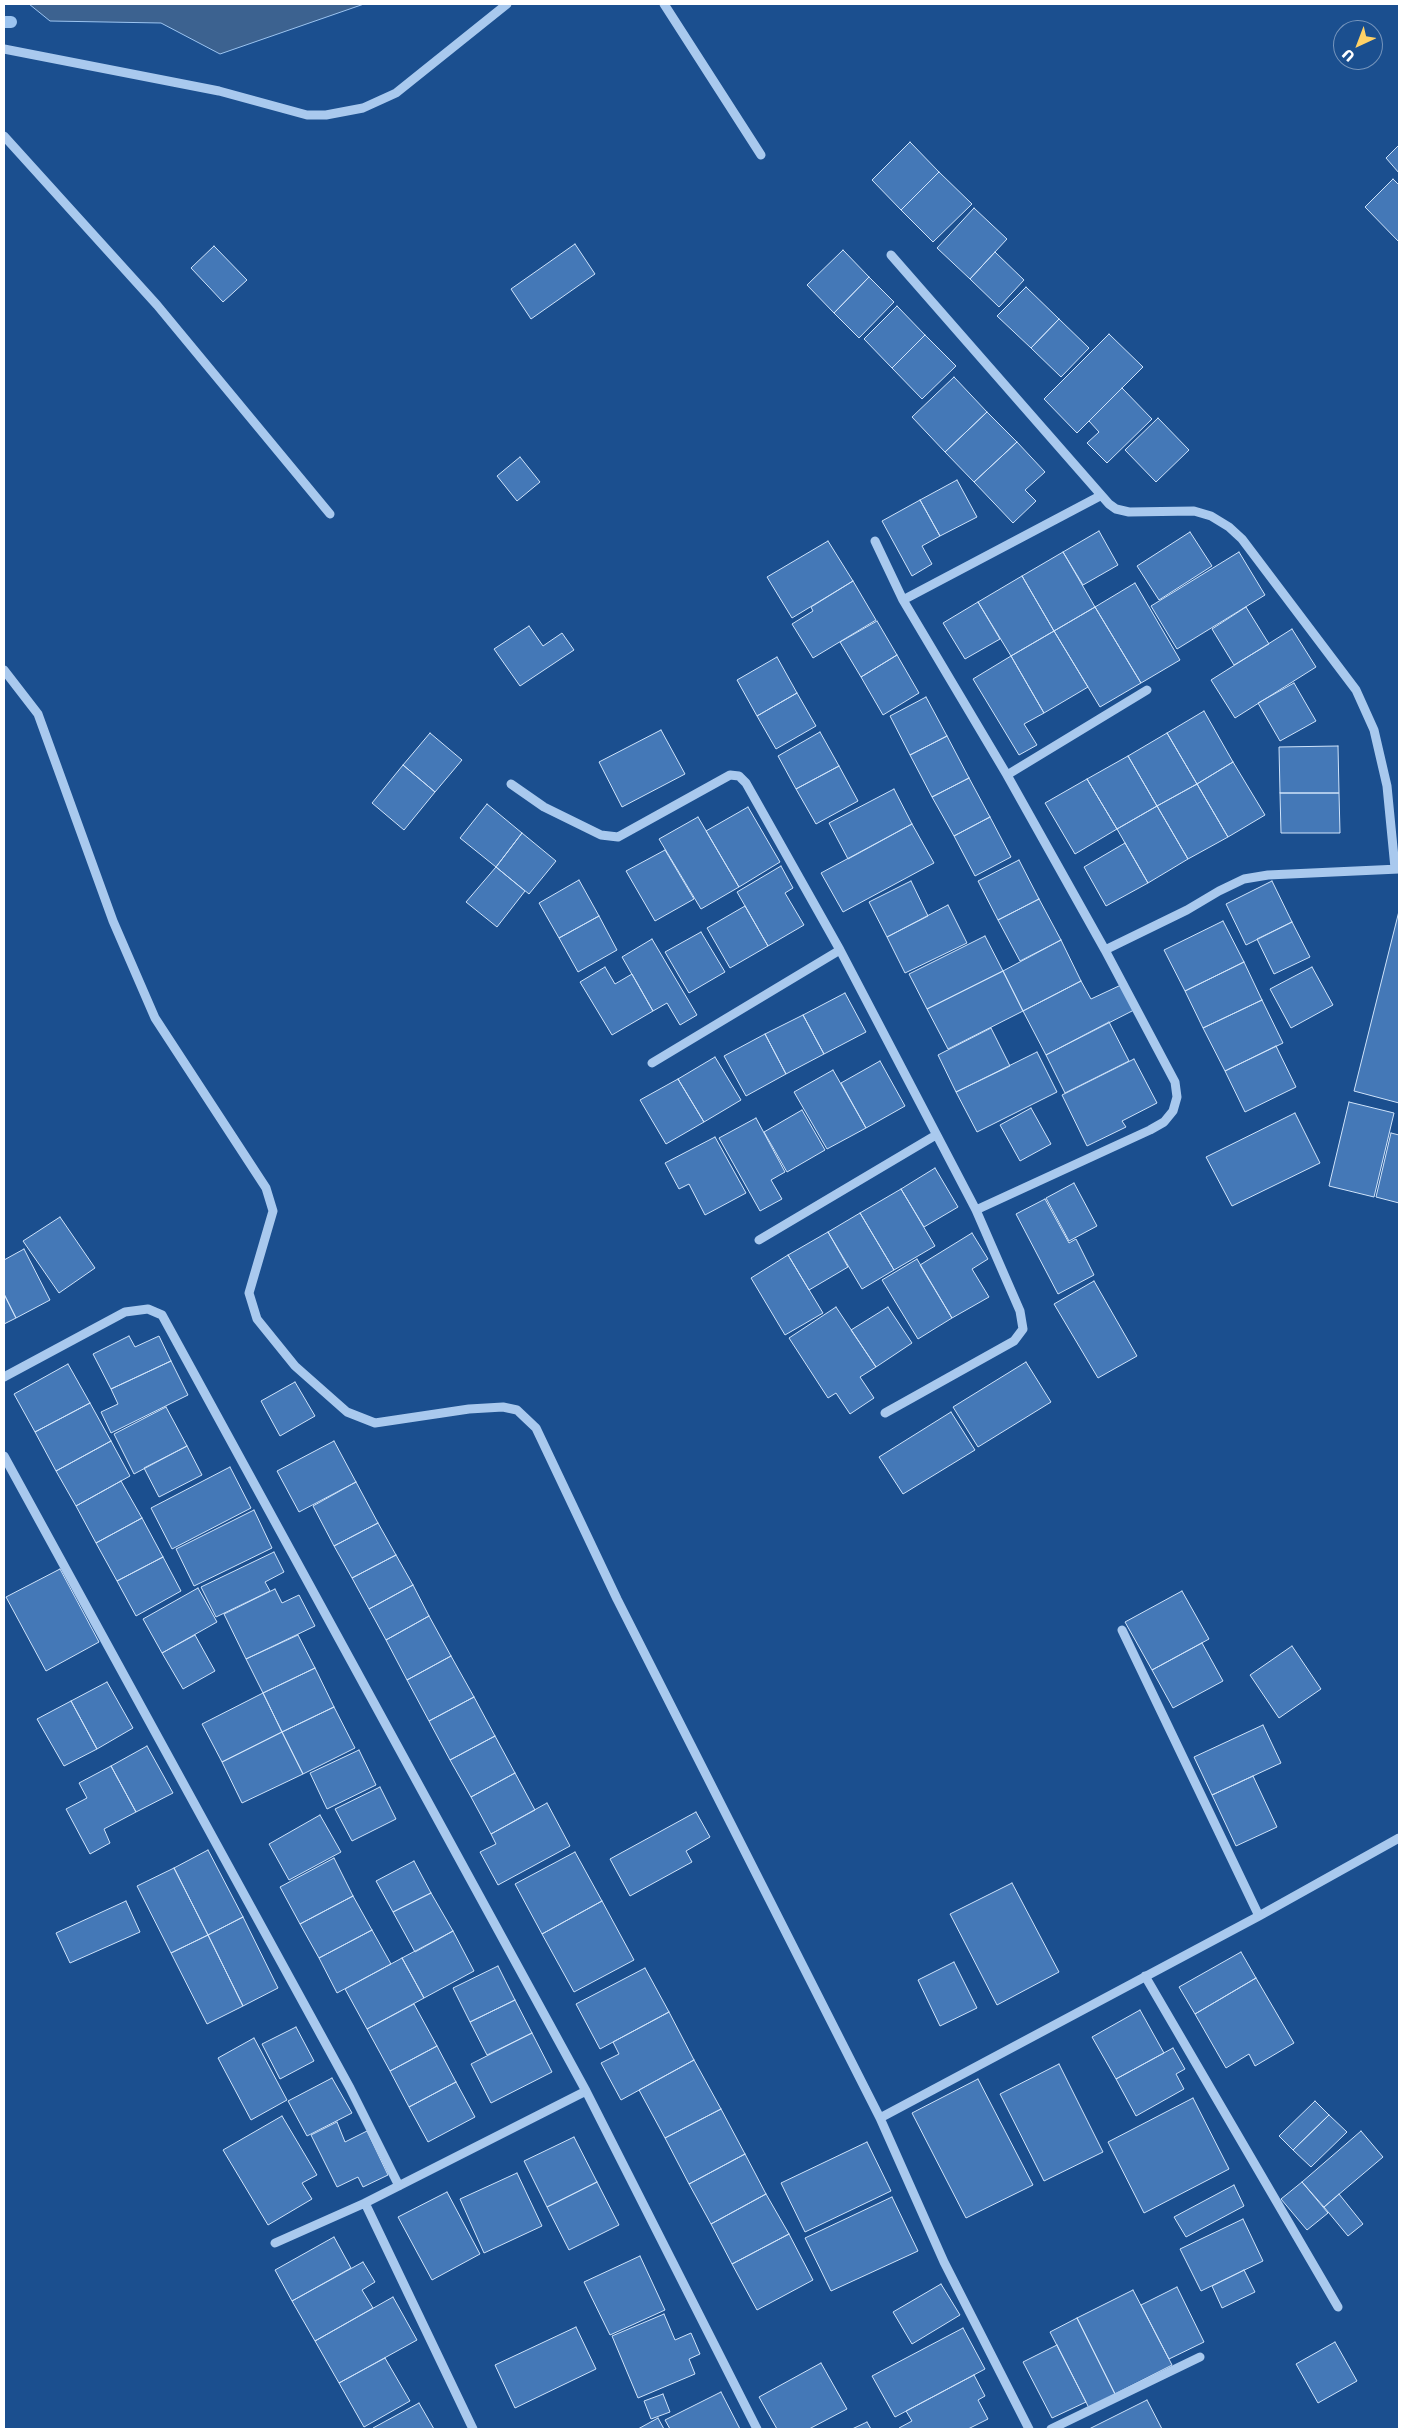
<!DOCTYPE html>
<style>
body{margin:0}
#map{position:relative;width:1403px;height:2433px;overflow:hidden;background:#1b4f8f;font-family:"DejaVu Sans",sans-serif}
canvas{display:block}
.frame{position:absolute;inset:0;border:5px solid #fff;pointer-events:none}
.north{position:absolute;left:1333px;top:20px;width:50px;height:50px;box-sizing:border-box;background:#1b4f8f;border:1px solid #7695bc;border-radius:50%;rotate:223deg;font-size:14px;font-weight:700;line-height:20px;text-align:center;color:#fff}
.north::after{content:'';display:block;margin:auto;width:18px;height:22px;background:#ffd166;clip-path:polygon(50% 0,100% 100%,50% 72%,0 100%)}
</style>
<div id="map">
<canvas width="1403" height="2433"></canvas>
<div class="frame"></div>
<div class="north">U</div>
</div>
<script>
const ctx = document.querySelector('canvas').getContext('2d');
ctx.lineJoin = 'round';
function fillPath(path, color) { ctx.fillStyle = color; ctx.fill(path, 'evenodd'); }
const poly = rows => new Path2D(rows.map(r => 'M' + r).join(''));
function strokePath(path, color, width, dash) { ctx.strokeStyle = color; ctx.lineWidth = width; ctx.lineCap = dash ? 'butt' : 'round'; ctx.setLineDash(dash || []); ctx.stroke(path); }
const water = poly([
 [29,4,364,4,220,54,161,23,50,21,29,4]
]);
const stream = poly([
 [4,22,11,22]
]);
const building = poly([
 [910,142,939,172,901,210,872,180,910,142],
 [1399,145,1399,173,1386,158,1399,145],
 [939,172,972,204,933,242,901,210,939,172],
 [1393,179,1399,185,1399,242,1365,207,1393,179],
 [974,208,1007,239,970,279,937,248,974,208],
 [575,244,595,274,531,319,511,289,575,244],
 [214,246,247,280,223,302,191,268,214,246],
 [843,250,869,277,834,313,807,285,843,250],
 [995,252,1024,280,999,307,970,279,995,252],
 [869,277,894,302,859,338,834,313,869,277],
 [1026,287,1059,319,1031,348,997,316,1026,287],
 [897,306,925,335,892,368,864,339,897,306],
 [1059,319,1089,348,1061,377,1031,348,1059,319],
 [1109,334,1143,367,1077,433,1044,399,1109,334],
 [925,335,956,366,922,399,892,368,925,335],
 [954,377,987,412,945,452,912,417,954,377],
 [1122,388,1152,419,1107,463,1087,443,1099,432,1089,421,1122,388],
 [987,412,1017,442,974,482,945,452,987,412],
 [1158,418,1189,450,1156,482,1125,450,1158,418],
 [1017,442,1045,472,1025,490,1036,501,1013,523,974,482,1017,442],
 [520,457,540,482,517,501,497,476,520,457],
 [957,480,977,517,940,536,920,500,957,480],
 [920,500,940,536,922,546,932,564,912,576,882,521,920,500],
 [1099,531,1118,565,1083,585,1063,552,1099,531],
 [1190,532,1212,566,1159,600,1137,566,1190,532],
 [828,541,853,581,792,618,767,577,828,541],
 [1063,552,1095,607,1054,631,1022,576,1063,552],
 [1239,552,1265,595,1177,649,1151,606,1239,552],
 [1022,576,1054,631,1011,656,978,602,1022,576],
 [853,581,876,620,813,658,792,624,813,611,811,607,853,581],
 [1135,583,1180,660,1141,683,1095,607,1135,583],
 [978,602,1000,639,965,659,943,623,978,602],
 [1095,607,1141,683,1100,707,1054,631,1095,607],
 [1246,607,1269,644,1234,665,1212,629,1246,607],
 [877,621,897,655,861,677,840,642,877,621],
 [529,626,543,646,562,633,574,650,520,686,494,649,529,626],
 [1292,629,1316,667,1235,718,1211,680,1292,629],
 [1054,631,1088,687,1044,713,1011,656,1054,631],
 [897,655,919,693,883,715,861,677,897,655],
 [1011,656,1044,713,1024,724,1037,745,1019,755,973,679,1011,656],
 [777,657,797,693,757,716,737,680,777,657],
 [1294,683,1316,721,1280,741,1258,703,1294,683],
 [797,693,816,726,776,749,757,716,797,693],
 [926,697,947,736,910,755,890,716,926,697],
 [1204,711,1233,762,1197,784,1167,733,1204,711],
 [661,730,685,774,622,807,599,762,661,730],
 [820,732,839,766,796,789,778,756,820,732],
 [430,733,462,760,435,792,403,765,430,733],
 [1167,733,1197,784,1157,806,1128,756,1167,733],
 [947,736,969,778,932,797,910,755,947,736],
 [1338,746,1339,793,1280,793,1279,747,1338,746],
 [1128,756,1157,806,1117,829,1087,779,1128,756],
 [1233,762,1265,815,1228,837,1197,784,1233,762],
 [403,765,435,792,404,830,372,803,403,765],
 [839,766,858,801,816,824,796,789,839,766],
 [969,778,990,817,954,836,932,797,969,778],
 [1087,779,1117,829,1075,854,1045,803,1087,779],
 [1197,784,1228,837,1188,859,1157,806,1197,784],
 [894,789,912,824,848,859,829,823,894,789],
 [1280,793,1339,793,1340,833,1281,833,1280,793],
 [487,804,522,833,496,867,460,838,487,804],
 [1157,806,1188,859,1148,883,1117,829,1157,806],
 [748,807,780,862,739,887,706,831,748,807],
 [698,817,739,887,701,909,659,839,698,817],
 [990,817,1011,857,975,876,954,836,990,817],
 [912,824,934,863,843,912,821,873,912,824],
 [522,833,556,861,529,894,496,867,522,833],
 [1125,843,1148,883,1106,906,1084,867,1125,843],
 [665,850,694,899,655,921,626,871,665,850],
 [1019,860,1039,899,998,920,978,881,1019,860],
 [781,866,793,888,785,893,804,925,768,946,737,892,781,866],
 [496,867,525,891,497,927,466,902,496,867],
 [579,880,599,916,559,938,539,903,579,880],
 [911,881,928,916,887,937,869,902,911,881],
 [1272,881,1292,922,1246,945,1226,904,1272,881],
 [1039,899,1061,940,1020,961,998,920,1039,899],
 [948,905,967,943,905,973,887,937,948,905],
 [745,906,768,946,730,968,707,928,745,906],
 [1399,911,1399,1103,1354,1091,1399,911],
 [599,916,617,950,578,972,559,938,599,916],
 [1223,921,1244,962,1185,991,1164,950,1223,921],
 [1292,922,1310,957,1274,974,1257,939,1292,922],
 [701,932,725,972,689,993,665,952,701,932],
 [985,936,1003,971,927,1009,909,974,985,936],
 [652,939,697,1015,680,1025,667,1003,653,1011,622,957,652,939],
 [1061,940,1081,981,1023,1011,1003,971,1061,940],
 [1244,962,1262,1000,1203,1028,1185,991,1244,962],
 [605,967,615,984,632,974,653,1011,612,1035,580,982,605,967],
 [1312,967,1333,1005,1291,1028,1270,989,1312,967],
 [1003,971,1023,1011,948,1049,927,1009,1003,971],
 [1081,981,1091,999,1121,985,1134,1010,1046,1055,1023,1011,1081,981],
 [845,993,866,1032,824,1054,803,1015,845,993],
 [1262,1000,1283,1043,1225,1071,1203,1028,1262,1000],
 [803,1015,824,1054,786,1074,765,1034,803,1015],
 [1109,1022,1129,1061,1065,1093,1046,1055,1109,1022],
 [991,1028,1010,1066,956,1092,938,1055,991,1028],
 [765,1034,786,1074,746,1096,724,1056,765,1034],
 [1276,1046,1296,1087,1245,1112,1225,1071,1276,1046],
 [1037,1052,1057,1092,977,1132,956,1092,1037,1052],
 [715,1057,741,1100,704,1122,678,1079,715,1057],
 [1134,1059,1157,1103,1122,1121,1126,1127,1087,1146,1062,1095,1134,1059],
 [880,1061,905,1106,866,1128,841,1083,880,1061],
 [833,1070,866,1128,827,1149,794,1092,833,1070],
 [678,1079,704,1122,666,1144,640,1100,678,1079],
 [1349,1102,1394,1113,1374,1197,1329,1186,1349,1102],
 [1031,1108,1051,1144,1020,1161,1000,1125,1031,1108],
 [802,1110,825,1150,787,1172,764,1132,802,1110],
 [1295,1113,1320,1163,1232,1206,1206,1157,1295,1113],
 [756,1118,785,1172,771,1180,782,1199,760,1211,719,1138,756,1118],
 [1391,1133,1399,1135,1399,1203,1376,1197,1391,1133],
 [715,1137,746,1193,705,1215,689,1184,679,1189,665,1163,715,1137],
 [935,1168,958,1207,924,1227,901,1189,935,1168],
 [1074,1183,1097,1226,1069,1241,1046,1198,1074,1183],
 [901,1189,935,1246,894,1270,860,1213,901,1189],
 [1045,1199,1069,1243,1076,1239,1094,1275,1058,1294,1016,1214,1045,1199],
 [860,1213,894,1270,862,1289,828,1232,860,1213],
 [60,1217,95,1268,59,1293,23,1241,60,1217],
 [828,1232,848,1267,809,1290,788,1255,828,1232],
 [972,1233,988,1259,972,1269,989,1297,952,1318,920,1265,972,1233],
 [24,1249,50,1300,16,1318,4,1294,4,1260,24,1249],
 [788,1255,823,1313,785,1335,751,1278,788,1255],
 [917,1259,952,1318,918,1339,882,1280,917,1259],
 [1094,1281,1137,1356,1098,1378,1054,1304,1094,1281],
 [4,1294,16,1318,4,1324,4,1294],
 [836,1307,876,1367,860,1377,874,1398,850,1414,836,1393,828,1398,789,1338,836,1307],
 [888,1307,912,1343,876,1367,851,1330,888,1307],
 [129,1336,135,1347,159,1336,171,1361,111,1389,93,1354,129,1336],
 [171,1361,188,1395,111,1433,101,1412,118,1404,111,1389,171,1361],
 [1026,1362,1051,1402,978,1447,953,1407,1026,1362],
 [68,1364,90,1403,35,1432,14,1394,68,1364],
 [295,1382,315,1416,280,1436,261,1401,295,1382],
 [90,1403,111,1441,56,1471,35,1432,90,1403],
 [166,1407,187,1446,134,1474,114,1434,166,1407],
 [951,1412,975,1450,903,1494,879,1457,951,1412],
 [111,1441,130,1476,76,1506,56,1471,111,1441],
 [334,1441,356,1482,299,1512,277,1471,334,1441],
 [187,1446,202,1475,159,1497,144,1468,187,1446],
 [230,1467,251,1508,172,1549,151,1508,230,1467],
 [121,1481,142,1518,96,1543,76,1506,121,1481],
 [356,1482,378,1523,334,1546,313,1506,356,1482],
 [254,1510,272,1548,194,1586,176,1549,254,1510],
 [142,1518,163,1557,117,1581,96,1543,142,1518],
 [378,1523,396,1555,352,1578,334,1546,378,1523],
 [274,1552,284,1572,265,1582,270,1591,216,1617,201,1587,274,1552],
 [396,1555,413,1585,369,1609,352,1578,396,1555],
 [163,1557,181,1591,136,1616,117,1581,163,1557],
 [60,1569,99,1642,46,1671,6,1597,60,1569],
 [413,1585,429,1616,386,1640,369,1609,413,1585],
 [198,1588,217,1622,162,1653,143,1619,198,1588],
 [275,1589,282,1603,299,1595,315,1626,246,1659,224,1614,275,1589],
 [1182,1591,1209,1639,1152,1670,1125,1622,1182,1591],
 [429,1616,451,1656,407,1680,386,1640,429,1616],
 [195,1635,215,1671,183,1689,162,1653,195,1635],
 [298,1635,315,1668,263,1693,246,1659,298,1635],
 [1202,1643,1223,1681,1173,1708,1152,1670,1202,1643],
 [1292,1646,1321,1689,1279,1718,1250,1675,1292,1646],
 [451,1656,474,1697,429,1721,407,1680,451,1656],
 [315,1668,334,1707,282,1732,263,1693,315,1668],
 [107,1682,133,1728,97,1749,71,1701,107,1682],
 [263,1693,282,1732,222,1762,202,1724,263,1693],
 [474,1697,495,1736,450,1760,429,1721,474,1697],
 [71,1701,97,1749,64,1766,37,1719,71,1701],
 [334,1707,355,1748,303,1774,282,1732,334,1707],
 [1263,1725,1281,1763,1212,1795,1194,1757,1263,1725],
 [282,1732,303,1774,242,1803,222,1762,282,1732],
 [495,1736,515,1773,471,1797,450,1760,495,1736],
 [147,1746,173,1793,136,1812,111,1766,147,1746],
 [359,1750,376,1785,327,1809,310,1773,359,1750],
 [111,1766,136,1812,104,1829,110,1843,90,1854,66,1809,87,1798,79,1783,111,1766],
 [515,1773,535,1810,491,1834,471,1797,515,1773],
 [1253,1776,1277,1827,1236,1846,1212,1795,1253,1776],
 [380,1787,396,1819,352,1841,335,1809,380,1787],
 [547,1803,570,1846,498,1885,480,1852,496,1844,491,1834,547,1803],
 [696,1812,710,1837,686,1851,692,1862,630,1896,610,1859,696,1812],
 [320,1815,341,1852,289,1880,269,1844,320,1815],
 [208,1850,243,1917,208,1935,174,1868,208,1850],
 [575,1852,602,1901,542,1934,515,1884,575,1852],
 [334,1858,353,1896,300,1924,280,1887,334,1858],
 [414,1861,431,1893,393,1912,376,1881,414,1861],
 [174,1868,208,1935,171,1953,137,1886,174,1868],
 [1012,1883,1059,1972,997,2005,950,1914,1012,1883],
 [431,1893,453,1931,415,1952,393,1912,431,1893],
 [353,1896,372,1930,319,1958,300,1924,353,1896],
 [126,1901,140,1932,70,1963,56,1933,126,1901],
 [602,1901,634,1960,574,1992,542,1934,602,1901],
 [243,1917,278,1988,243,2006,208,1935,243,1917],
 [372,1930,391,1964,337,1993,319,1958,372,1930],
 [453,1931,474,1971,424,1998,402,1958,453,1931],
 [208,1935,243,2006,207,2024,171,1953,208,1935],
 [1241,1952,1256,1978,1195,2014,1179,1987,1241,1952],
 [402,1958,424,1998,367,2029,345,1989,402,1958],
 [954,1962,977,2008,940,2026,918,1980,954,1962],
 [498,1966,515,2000,470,2022,453,1988,498,1966],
 [645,1968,669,2012,600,2049,576,2004,645,1968],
 [1256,1978,1294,2043,1255,2066,1249,2054,1226,2068,1195,2014,1256,1978],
 [515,2000,532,2033,487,2055,470,2022,515,2000],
 [414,2004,437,2046,390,2071,367,2029,414,2004],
 [1140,2010,1164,2053,1116,2079,1092,2037,1140,2010],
 [669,2012,694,2060,621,2100,601,2063,619,2054,613,2042,669,2012],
 [296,2027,314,2061,280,2079,262,2044,296,2027],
 [532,2033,552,2072,491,2103,471,2064,532,2033],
 [254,2038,287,2100,251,2120,218,2058,254,2038],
 [437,2046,456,2082,409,2107,390,2071,437,2046],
 [1173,2048,1185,2069,1176,2074,1184,2089,1136,2116,1116,2079,1173,2048],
 [694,2060,721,2109,665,2138,639,2090,694,2060],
 [1059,2064,1103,2152,1044,2181,1000,2094,1059,2064],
 [332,2078,352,2113,307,2136,288,2101,332,2078],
 [978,2079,1033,2185,966,2218,912,2113,978,2079],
 [456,2082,475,2117,428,2142,409,2107,456,2082],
 [1193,2098,1229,2169,1144,2213,1108,2142,1193,2098],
 [1315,2101,1329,2115,1293,2150,1279,2136,1315,2101],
 [721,2109,745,2154,689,2184,665,2138,721,2109],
 [1329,2115,1347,2132,1311,2167,1293,2150,1329,2115],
 [282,2116,317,2175,302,2183,312,2199,268,2225,223,2150,282,2116],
 [337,2122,345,2142,367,2131,388,2175,363,2187,358,2177,337,2187,311,2135,337,2122],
 [1361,2131,1383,2157,1324,2207,1302,2182,1361,2131],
 [574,2137,597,2182,547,2207,524,2161,574,2137],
 [867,2142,891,2191,805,2232,781,2183,867,2142],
 [745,2154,766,2194,711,2224,689,2184,745,2154],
 [517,2173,542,2226,484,2253,460,2199,517,2173],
 [597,2182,619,2225,569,2250,547,2207,597,2182],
 [1302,2182,1328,2213,1307,2230,1281,2199,1302,2182],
 [1234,2185,1244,2206,1186,2237,1174,2217,1234,2185],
 [447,2192,480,2254,432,2280,398,2217,447,2192],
 [766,2194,789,2234,732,2264,711,2224,766,2194],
 [1339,2194,1363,2224,1348,2236,1324,2207,1339,2194],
 [892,2197,918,2251,831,2291,805,2238,892,2197],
 [1243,2219,1263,2261,1201,2291,1180,2249,1243,2219],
 [789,2234,813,2280,757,2310,732,2264,789,2234],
 [334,2237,351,2268,292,2301,275,2270,334,2237],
 [640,2256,665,2310,610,2335,584,2282,640,2256],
 [363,2262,375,2282,362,2290,373,2308,315,2341,292,2301,363,2262],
 [1244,2270,1255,2292,1222,2308,1212,2286,1244,2270],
 [941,2284,960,2315,912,2344,893,2312,941,2284],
 [1177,2287,1204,2342,1169,2359,1141,2305,1177,2287],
 [1133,2290,1172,2365,1115,2394,1077,2318,1133,2290],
 [393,2297,417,2340,339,2383,315,2341,393,2297],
 [664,2314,675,2340,691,2333,700,2354,689,2359,695,2374,638,2398,612,2336,664,2314],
 [1077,2318,1115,2394,1089,2408,1050,2332,1077,2318],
 [576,2327,596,2369,515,2408,495,2365,576,2327],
 [963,2328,985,2369,895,2417,872,2376,963,2328],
 [1335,2342,1357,2381,1318,2403,1296,2364,1335,2342],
 [1057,2345,1086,2402,1052,2418,1023,2362,1057,2345],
 [385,2358,410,2401,364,2427,339,2383,385,2358],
 [821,2363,847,2409,809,2429,777,2429,759,2397,821,2363],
 [974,2375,985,2396,978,2400,988,2419,968,2429,900,2429,899,2428,912,2421,906,2411,974,2375],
 [721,2392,740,2429,670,2429,665,2420,721,2392],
 [663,2394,670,2412,651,2419,644,2401,663,2394],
 [1147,2400,1162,2429,1089,2429,1147,2400],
 [419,2403,434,2429,374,2429,373,2428,419,2403],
 [658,2418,664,2429,638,2429,658,2418],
 [867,2422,871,2429,852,2429,867,2422]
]);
const minor = poly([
 [664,4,761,155],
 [4,49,219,91,307,115,326,115,363,108,396,93,507,4],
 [4,136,157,305,330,514],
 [891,255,1109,504,1116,509,1129,512,1194,511,1211,516,1229,527,1242,539,1356,690,1374,730,1387,786,1395,868],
 [875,541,903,600,1007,775,1105,950,1175,1082,1177,1097,1173,1111,1164,1122,1150,1130,976,1210],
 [903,600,1100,496],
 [4,670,38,714,113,921,155,1018,266,1188,273,1211,249,1293,257,1319,295,1366,347,1412,375,1423,469,1409,503,1407,517,1410,536,1428,617,1599,880,2118,944,2262,1029,2429],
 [1007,775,1147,690],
 [511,784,544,807,601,835,618,837,730,775,739,776,746,783,840,950,976,1210,1020,1311,1023,1329,1014,1341,885,1413],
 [1105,950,1187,910,1219,891,1244,879,1268,875,1399,869],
 [652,1063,840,950],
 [759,1240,936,1135],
 [4,1377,125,1312,148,1309,162,1315,586,2091],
 [4,1456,350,2088,399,2186],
 [1122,1630,1259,1916],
 [1145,1976,1338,2307],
 [880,2118,1259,1916,1399,1838],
 [275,2243,365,2203],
 [473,2429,365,2203,586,2091,757,2429],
 [1051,2429,1200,2357]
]);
fillPath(water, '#3c6290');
strokePath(water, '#9cc4f0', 1);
strokePath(stream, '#9cc4f0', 12);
fillPath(building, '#4478b7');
strokePath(building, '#cfe3fa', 1);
strokePath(minor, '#a9c9ee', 9);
</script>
